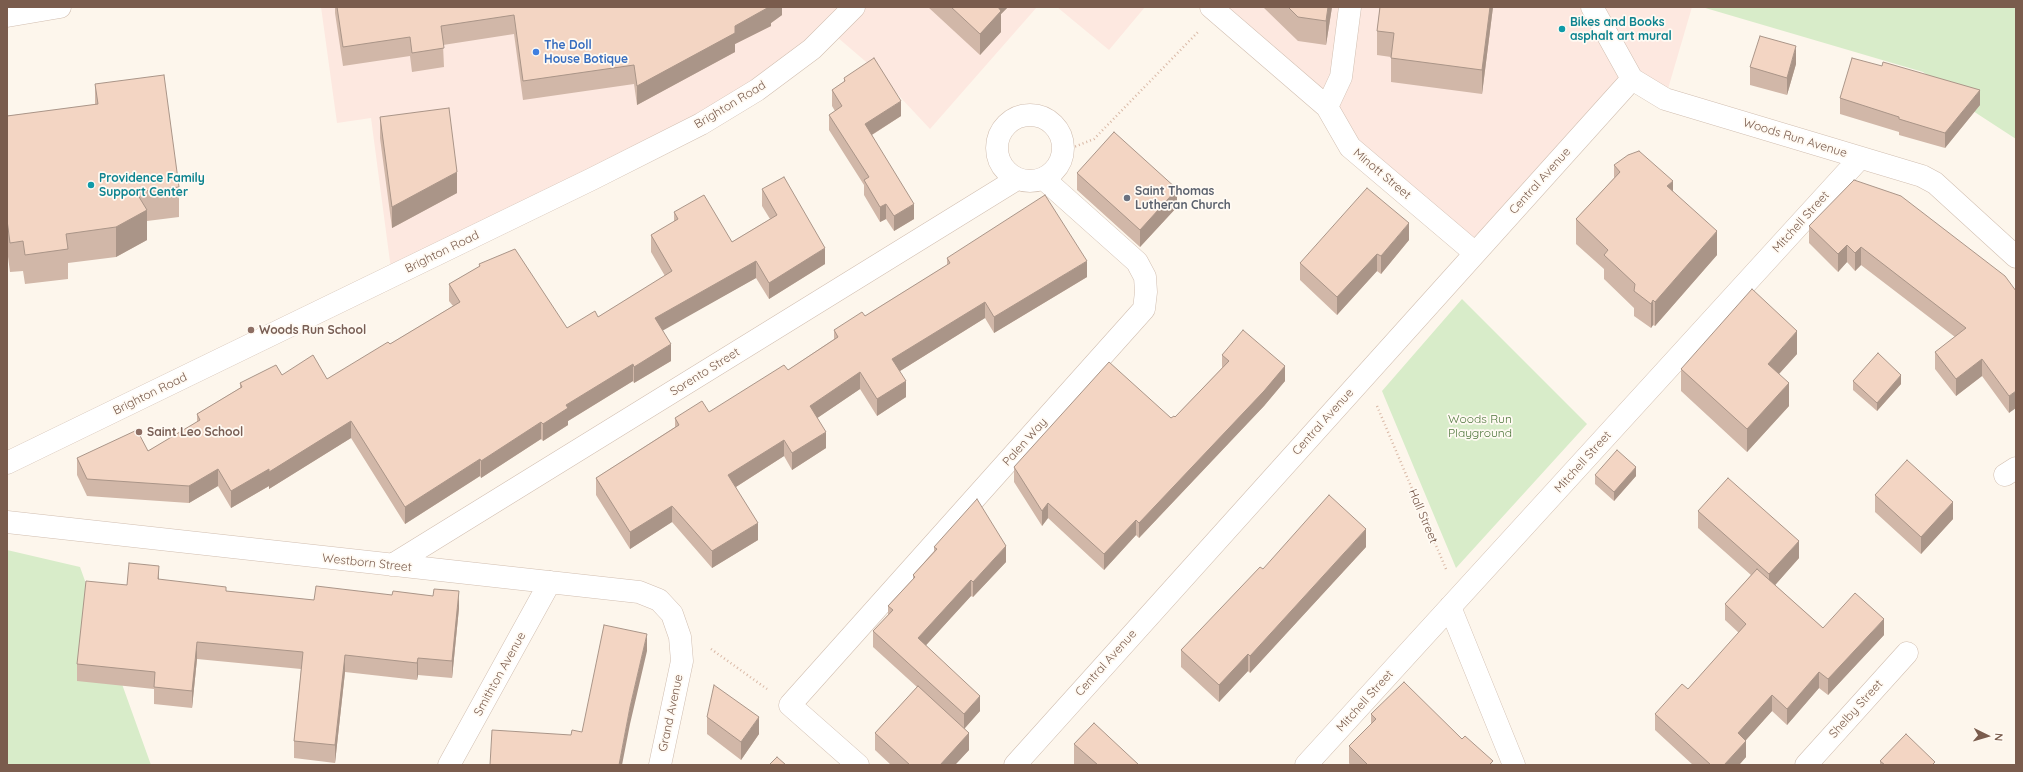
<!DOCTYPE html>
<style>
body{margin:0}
#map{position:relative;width:2023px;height:772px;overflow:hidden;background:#fdf6ec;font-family:Quicksand,sans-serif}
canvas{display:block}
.frame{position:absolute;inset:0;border:8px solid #7a5c4d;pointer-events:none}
.north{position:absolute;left:1967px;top:716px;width:40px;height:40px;-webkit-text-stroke:3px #fffaf3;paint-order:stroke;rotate:95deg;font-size:11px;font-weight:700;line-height:16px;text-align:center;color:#7a5c4d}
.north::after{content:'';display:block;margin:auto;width:14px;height:18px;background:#7a5c4d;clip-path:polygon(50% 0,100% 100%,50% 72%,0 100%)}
</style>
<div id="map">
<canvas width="2023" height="772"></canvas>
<div class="frame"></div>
<div class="north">N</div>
</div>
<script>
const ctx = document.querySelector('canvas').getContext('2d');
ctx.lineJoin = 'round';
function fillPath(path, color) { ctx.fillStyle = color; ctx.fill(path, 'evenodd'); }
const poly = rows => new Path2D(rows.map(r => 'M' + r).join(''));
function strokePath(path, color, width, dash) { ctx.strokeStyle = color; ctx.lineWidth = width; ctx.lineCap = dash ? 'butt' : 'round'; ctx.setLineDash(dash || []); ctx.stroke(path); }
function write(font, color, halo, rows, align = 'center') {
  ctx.font = font + ' Quicksand,sans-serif'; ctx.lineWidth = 3.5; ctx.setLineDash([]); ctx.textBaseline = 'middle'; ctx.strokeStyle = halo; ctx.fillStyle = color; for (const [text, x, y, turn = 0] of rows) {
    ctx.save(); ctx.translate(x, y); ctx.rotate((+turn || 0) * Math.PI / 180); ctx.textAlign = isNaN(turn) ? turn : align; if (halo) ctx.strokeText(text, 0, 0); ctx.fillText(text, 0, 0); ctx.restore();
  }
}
const commercial = poly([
 [321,7,1037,7,930,129,872,67,830,31,757,90,392,277,371,118,337,123],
 [1057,7,1145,7,1109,50],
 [1211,7,1692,7,1665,99,1631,79,1475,253,1350,147,1327,107]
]);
const green = poly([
 [1702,7,2016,7,2016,139,1973,111,1923,72],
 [1462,299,1587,424,1456,568,1382,391],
 [7,550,80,567,151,765,7,765]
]);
const path = poly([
 [1064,151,1094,139,1198,32],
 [1377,406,1446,569],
 [711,649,767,689]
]);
const minor = poly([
 [1211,7,1327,107,1350,147,1475,253],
 [1592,7,1632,79,1665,99,1922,176,1935,183,2016,257],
 [7,16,60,7],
 [1327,107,1341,77,1350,7],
 '997 148a33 33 0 1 1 66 0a33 33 0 1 1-66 0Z',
 [7,463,592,179,701,124,757,90,812,49,854,7],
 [2005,475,2016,468],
 [7,522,639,592,659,600,672,614,680,637,682,661,660,765],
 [392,565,1017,179],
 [1450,607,1514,765],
 [449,765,550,582],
 [858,765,790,705,1144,309,1146,292,1145,277,1137,262,1044,179],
 [1015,765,1632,79],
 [1306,765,1860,158],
 [1806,765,1907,653]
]);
const wall = poly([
 [335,7,782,7,782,15,771,23,771,26,735,44,735,52,637,105,634,84,523,100,514,34,443,45,444,67,412,72,410,56,343,66,335,13],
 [928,7,1008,7,1001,14,1001,32,980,55],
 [1263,7,1332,7,1326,45,1298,41],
 [1380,7,1493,7,1482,94,1391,82,1391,57,1377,55,1377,31],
 [1796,64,1787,95,1750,85,1750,67],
 [844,78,901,116,872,135,914,219,894,231,886,219,880,222,864,195,864,185,829,130,829,115,835,111,832,106,832,90,844,82],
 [95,84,179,187,179,217,147,221,147,240,116,257,68,263,68,279,25,284,23,271,10,272,7,249,7,116,95,105],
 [1840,98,1980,105,1945,148,1899,135,1899,132,1840,114],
 [380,117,457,193,392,228,380,138],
 [1614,165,1673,191,1717,255,1655,326,1653,325,1651,328,1634,316,1634,308,1604,279,1604,269,1576,244,1576,219,1614,178],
 [1077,173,1177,207,1140,247,1077,190],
 [762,189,825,264,769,299,756,278,662,330,671,361,634,383,633,381,568,421,568,425,543,441,541,439,481,478,480,476,405,524,351,438,269,489,269,486,231,508,218,486,189,503,87,496,77,475,77,458,148,451,197,422,197,414,240,388,240,383,282,375,327,379,390,344,453,306,449,301,449,284,479,267,479,264,567,328,598,317,665,276,651,252,651,235,674,222,674,212,732,242,770,219,762,206],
 [1809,226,2016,291,2009,413,1982,376,1956,396,1935,369,1935,352,1955,337,1861,265,1855,271,1847,262,1838,272,1809,243],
 [1409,240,1381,274,1377,271,1337,315,1300,280,1300,263],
 [947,258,1087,277,994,333,985,318,900,371,906,397,877,416,860,389,817,418,826,448,792,470,784,456,736,487,758,540,712,568,672,522,630,549,596,495,596,478,675,427,675,418,709,412,788,370,834,339,834,330,865,316,947,265],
 [1797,354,1779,374,1789,406,1747,452,1681,391,1681,369],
 [1222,355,1285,381,1264,406,1139,538,1136,535,1104,570,1048,518,1042,526,1014,482,1014,467,1175,417,1222,368],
 [1853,381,1901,384,1877,411,1853,390],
 [1595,475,1636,476,1614,501,1595,484],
 [1875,495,1953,519,1921,554,1875,512],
 [1698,511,1799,558,1775,585,1823,628,1884,635,1828,695,1819,688,1787,725,1772,711,1745,741,1746,757,1739,765,1693,765,1655,730,1655,714,1688,689,1739,633,1725,620,1725,604,1751,575,1698,528],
 [934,547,1006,562,973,597,971,596,926,645,980,711,965,728,969,750,955,765,891,765,875,750,875,733,917,687,873,647,873,631,888,615,888,606,913,579,913,575,934,551],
 [1366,547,1250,673,1248,671,1219,702,1181,667,1181,650,1263,569],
 [159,580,226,591,314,600,459,608,452,678,418,675,417,680,345,672,335,763,294,758,294,741,301,669,197,659,192,708,154,704,154,689,77,681,77,664,127,585],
 [1371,714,1462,739,1493,765,1350,765,1349,763,1349,746,1371,724],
 [707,717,759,734,741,760,707,734],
 [1074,744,1139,765,1074,765],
 [1880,761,1935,765,1880,765]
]);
const shadedWall = poly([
 [769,7,782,7,782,15,771,23,771,26,735,44,735,52,637,105,637,86,735,26],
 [993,7,1008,7,1001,14,1001,32,980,55,980,34],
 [1328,7,1332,7,1326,45,1326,21],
 [1490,7,1493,7,1482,94,1482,70],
 [1796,46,1796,64,1787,95,1787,78],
 [1980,90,1980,105,1945,148,1945,133],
 [901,101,901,116,865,139,865,124],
 [457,172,457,193,392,228,392,207],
 [1673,181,1673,205,1667,186],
 [1177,189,1177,207,1140,247,1140,230],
 [886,204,886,219,880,222,880,207],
 [914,204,914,219,894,231,894,216],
 [147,210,147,240,116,257,116,227],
 [1409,223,1409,240,1381,274,1381,256],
 [1717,231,1717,255,1655,326,1655,302],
 [1847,245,1847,262,1838,272,1838,254],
 [1861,247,1861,265,1855,271,1855,253],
 [825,248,825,264,769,299,769,283],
 [1377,254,1377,271,1337,315,1337,297],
 [756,261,756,278,655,335,655,318],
 [1087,261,1087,277,994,333,994,317],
 [1653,300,1653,325,1651,328,1651,304],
 [985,302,985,318,892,376,892,359],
 [1797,331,1797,354,1768,386,1768,364],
 [671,344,671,361,634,383,634,367],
 [1982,359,1982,376,1956,396,1956,379],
 [633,364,633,381,568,421,568,425,543,441,543,424,566,405],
 [1285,366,1285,381,1264,406,1139,538,1139,523],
 [860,372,860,389,810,423,810,406],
 [1901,375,1901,384,1877,411,1877,403],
 [906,381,906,397,877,416,877,399],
 [1789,383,1789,406,1747,452,1747,429],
 [2016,391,2016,408,2009,413,2009,396],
 [351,421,351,438,269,489,269,486,231,508,231,491],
 [541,422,541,439,481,478,481,461],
 [826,432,826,448,792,470,792,453],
 [784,440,784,456,728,492,728,475],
 [480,459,480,476,405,524,405,507],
 [1636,467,1636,476,1614,501,1614,492],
 [218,469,218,486,189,503,189,486],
 [1953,502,1953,519,1921,554,1921,537],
 [1048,503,1048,518,1042,526,1042,511],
 [672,506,672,522,630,549,630,532],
 [1136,520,1136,535,1104,570,1104,554],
 [758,523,758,540,712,568,712,551],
 [1366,529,1366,547,1250,673,1250,656],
 [1799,541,1799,558,1769,592,1769,574],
 [1006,546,1006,562,973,597,973,582],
 [159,566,159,583,158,579],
 [971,580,971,596,918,654,918,638],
 [459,591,459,608,452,678,452,661],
 [1884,619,1884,635,1828,695,1828,679],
 [647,634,647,651,630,724,622,765,619,765,630,707],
 [197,642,197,659,192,708,192,691],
 [1248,654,1248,671,1219,702,1219,685],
 [345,655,345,672,335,763,335,745],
 [418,658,418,675,417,680,417,663],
 [1819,672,1819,688,1787,725,1787,709],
 [1772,695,1772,711,1738,749,1738,733],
 [980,696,980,711,964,729,964,714],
 [759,717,759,734,741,760,741,742],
 [969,733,969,750,955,765,940,765],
 [1746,741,1746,757,1739,765,1724,765]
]);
const building = poly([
 [337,7,769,7,735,26,735,33,637,86,634,65,523,81,514,15,441,26,444,48,412,53,410,37,343,47,337,7],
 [951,7,998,7,1001,11,980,34,951,7],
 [1288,7,1328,7,1326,21,1298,17,1288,7],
 [1380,7,1490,7,1482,70,1391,58,1394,33,1377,31,1380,7],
 [1760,36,1796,46,1787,78,1750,67,1760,36],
 [874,58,901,101,865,124,914,204,894,216,886,204,880,207,864,180,869,177,829,115,842,106,832,90,845,81,844,78,874,58],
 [1852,58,1882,66,1883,62,1980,90,1945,133,1899,119,1899,117,1840,98,1852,58],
 [164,75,179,187,136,192,147,210,116,227,66,234,68,249,25,255,23,241,10,243,7,220,7,116,98,104,95,84,164,75],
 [449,108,457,172,392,207,380,117,449,108],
 [1114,132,1177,189,1140,230,1077,173,1114,132],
 [1639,151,1673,181,1667,186,1717,231,1655,302,1653,300,1651,304,1634,291,1635,284,1604,255,1608,250,1576,219,1620,172,1614,165,1628,155,1639,151],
 [784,177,825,248,769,283,756,261,655,318,671,344,634,367,633,364,566,405,568,408,543,424,541,422,481,461,480,459,405,507,351,421,269,472,269,469,231,491,218,469,189,486,87,479,77,458,137,430,148,451,200,420,197,414,242,387,240,383,276,365,282,375,313,355,327,379,388,342,390,344,460,302,449,284,480,266,479,264,515,249,567,328,595,311,598,317,672,271,651,235,678,219,674,212,704,195,732,242,777,215,762,189,784,177],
 [1854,180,1901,196,2005,276,2016,291,2016,391,2009,396,1982,359,1956,379,1935,352,1966,328,1861,247,1855,253,1847,245,1838,254,1809,226,1854,180],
 [1367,188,1409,223,1381,256,1377,254,1337,297,1300,263,1367,188],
 [1045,195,1087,261,994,317,985,302,892,359,906,381,877,399,860,372,810,406,826,432,792,453,784,440,728,475,758,523,712,551,672,506,630,532,596,478,679,425,675,418,702,401,709,412,784,365,788,370,838,337,834,330,862,312,865,316,950,263,947,258,1045,195],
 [1752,289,1797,331,1768,364,1789,383,1747,429,1681,369,1752,289],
 [1243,330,1285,366,1264,391,1139,523,1136,520,1104,554,1048,503,1042,511,1014,467,1109,362,1171,418,1174,416,1175,417,1229,361,1222,355,1243,330],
 [1878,353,1901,375,1877,403,1853,381,1878,353],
 [1617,450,1636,467,1614,492,1595,475,1617,450],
 [1907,460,1953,502,1921,537,1875,495,1907,460],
 [1728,478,1799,541,1769,574,1698,511,1728,478],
 [1329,495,1366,529,1250,656,1248,654,1219,685,1181,650,1260,567,1263,569,1329,495],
 [977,499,1006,546,973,582,971,580,918,638,980,696,964,714,873,631,893,610,888,606,915,577,913,575,937,549,934,547,977,499],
 [129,563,159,566,158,579,226,587,226,591,314,600,316,586,392,595,393,591,433,596,434,589,459,591,452,661,418,658,417,663,345,655,335,745,294,741,303,652,197,642,192,691,154,687,155,672,77,664,86,581,127,585,129,563],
 [1757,569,1823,628,1855,593,1884,619,1828,679,1819,672,1787,709,1772,695,1738,733,1746,741,1724,765,1711,765,1655,714,1682,684,1688,689,1746,624,1725,604,1757,569],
 [604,625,647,634,630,707,619,765,490,765,492,730,571,735,572,730,582,732,604,625],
 [1404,682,1462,739,1465,736,1493,761,1489,765,1368,765,1349,746,1376,719,1371,714,1404,682],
 [714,685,759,717,741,742,707,717,714,685],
 [918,686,969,733,940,765,910,765,875,733,918,686],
 [1094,723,1139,765,1098,765,1074,744,1094,723],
 [1906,734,1935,762,1932,765,1885,765,1880,761,1906,734],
 [777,757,786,765,769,765,777,757]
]);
const markers = [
 [1562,29,4,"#0f9aa8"],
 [536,52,4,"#3f7fe0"],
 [91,185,4,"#0f9aa8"],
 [1127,198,4,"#6b7280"],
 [251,330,4,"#8d6e63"],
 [139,432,4,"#8d6e63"]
];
const cultureNames = [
 ["Bikes and Books",1570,22],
 ["asphalt art mural",1570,36],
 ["Providence Family",99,178],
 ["Support Center",99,192]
];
const shopNames = [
 ["The Doll",544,45],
 ["House Botique",544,59]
];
const streetNames = [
 ["Brighton Road",730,105,-31],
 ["Woods Run Avenue",1795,138,17],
 ["Minott Street",1382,174,40],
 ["Central Avenue",1540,181,-48],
 ["Mitchell Street",1801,222,-48],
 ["Brighton Road",442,252,-26],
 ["Sorento Street",705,372,-32],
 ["Brighton Road",150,394,-26],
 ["Central Avenue",1323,422,-48],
 ["Palen Way",1025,442,-48],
 ["Mitchell Street",1583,462,-48],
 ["Hall Street",1423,516,67],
 ["Westborn Street",367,563,6],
 ["Central Avenue",1106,663,-48],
 ["Smithton Avenue",500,674,-61],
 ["Mitchell Street",1365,701,-48],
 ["Shelby Street",1856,709,-48],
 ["Grand Avenue",671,713,-78]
];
const worshipNames = [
 ["Saint Thomas",1135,191],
 ["Lutheran Church",1135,205]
];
const educationNames = [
 ["Woods Run School",259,330],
 ["Saint Leo School",147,432]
];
const parkNames = [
 ["Woods Run",1480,419],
 ["Playground",1480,433]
];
fillPath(commercial, '#fde8e0');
fillPath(green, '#d8ecc9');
strokePath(minor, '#d1beb0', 23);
strokePath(path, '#d9b8a5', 2.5, [1, 3]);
strokePath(minor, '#fff', 22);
fillPath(wall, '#d1b7a8');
fillPath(shadedWall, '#aa9588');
fillPath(building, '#f3d5c3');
strokePath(building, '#aa9588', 1);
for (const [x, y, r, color] of markers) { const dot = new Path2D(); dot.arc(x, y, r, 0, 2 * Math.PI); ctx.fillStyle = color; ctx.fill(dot); strokePath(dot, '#fffaf3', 1.5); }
write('bold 12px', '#0d838f', '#fffaf3', cultureNames, 'left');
write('bold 12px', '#366cbe', '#fffaf3', shopNames, 'left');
write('12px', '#7a5c4d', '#fffaf3', streetNames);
write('bold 12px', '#5b616d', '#fffaf3', worshipNames, 'left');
write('bold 12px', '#785e54', '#fffaf3', educationNames, 'left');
write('12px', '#537a41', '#fffaf3', parkNames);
</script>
